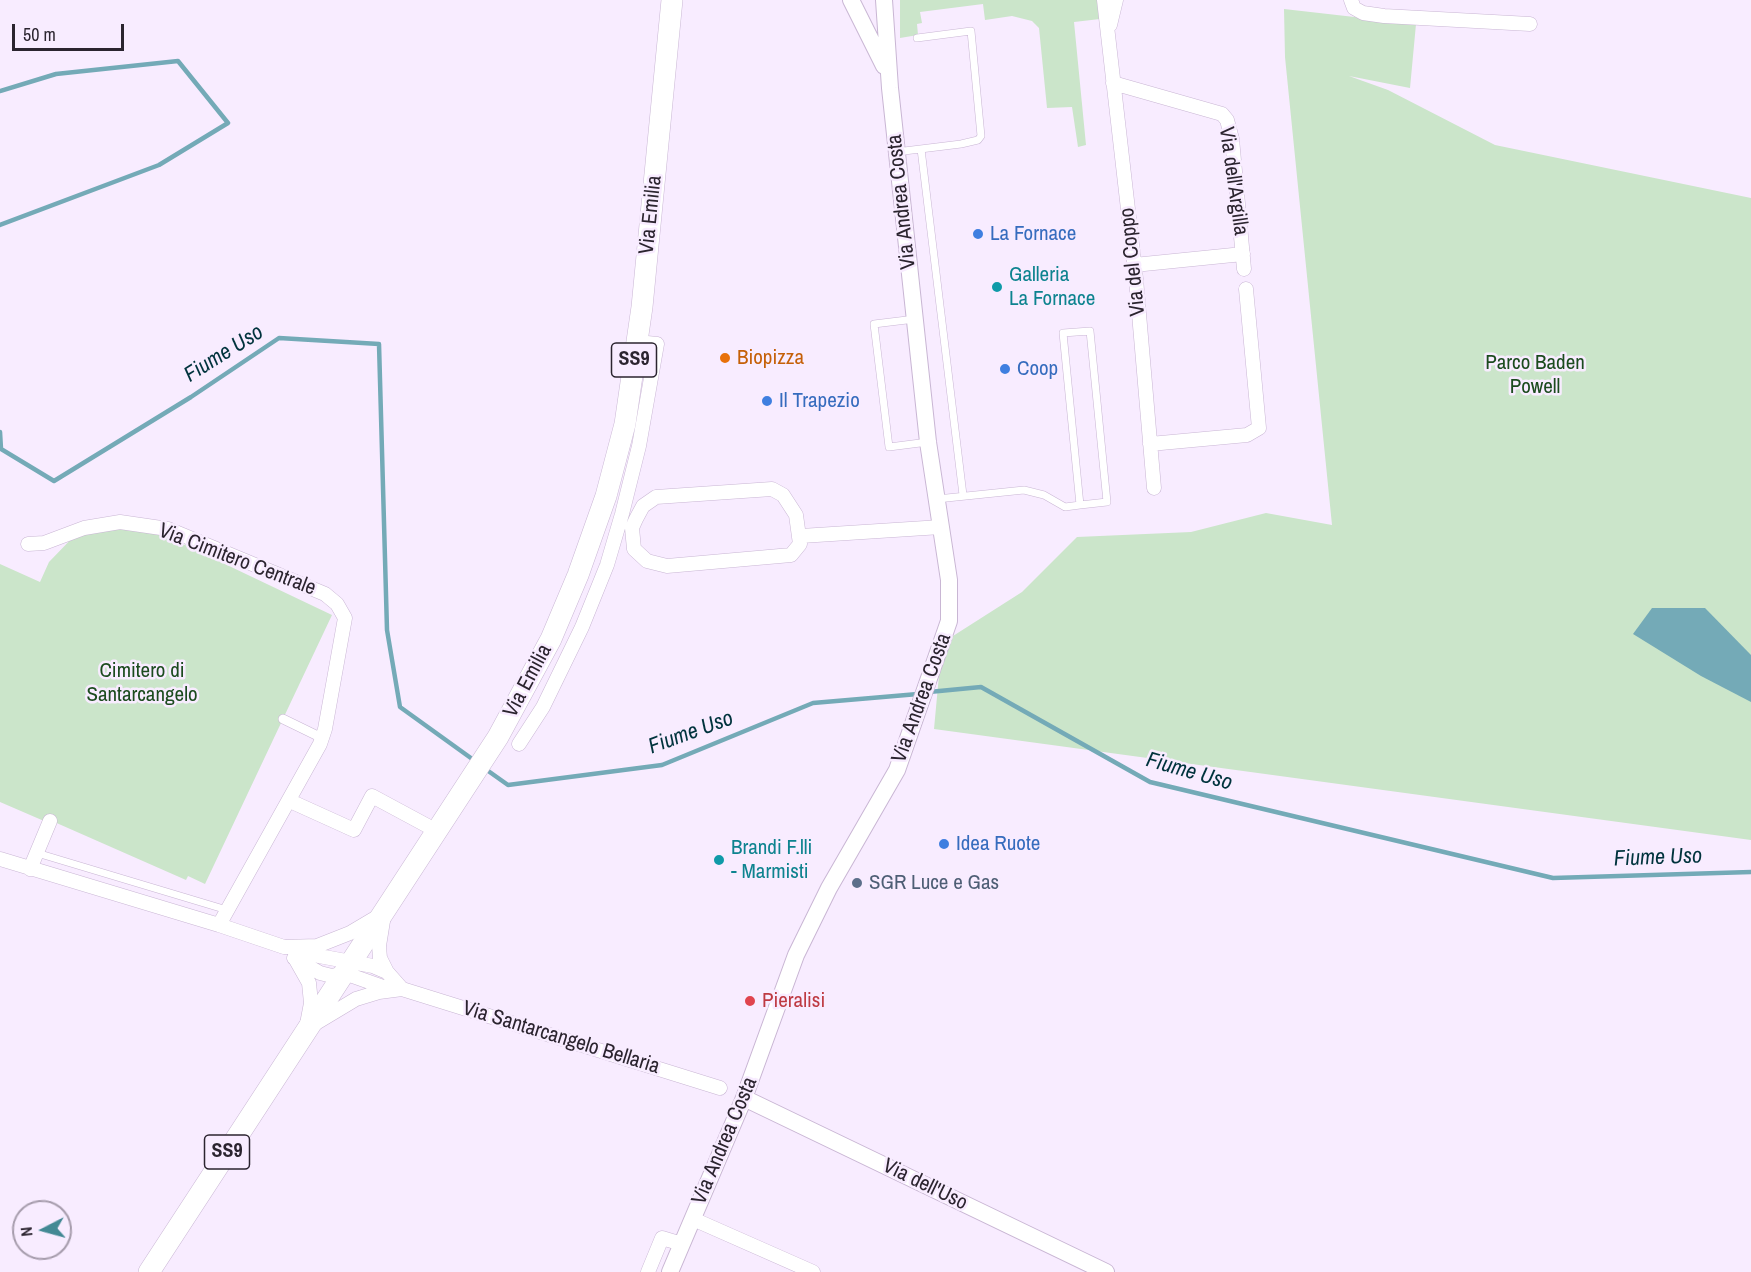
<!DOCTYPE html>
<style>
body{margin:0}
#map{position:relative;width:1751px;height:1272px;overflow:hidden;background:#f8ecff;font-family:"Archivo Narrow",sans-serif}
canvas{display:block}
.north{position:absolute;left:12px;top:1200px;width:60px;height:60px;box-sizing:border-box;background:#f8ecff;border:2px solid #a69cac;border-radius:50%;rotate:264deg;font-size:16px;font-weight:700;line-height:24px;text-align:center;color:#2b242f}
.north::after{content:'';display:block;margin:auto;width:21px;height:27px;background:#438994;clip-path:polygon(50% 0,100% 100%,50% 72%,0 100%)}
.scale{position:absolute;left:12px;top:24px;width:112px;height:27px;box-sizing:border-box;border:3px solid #2b242f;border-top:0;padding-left:8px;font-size:18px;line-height:21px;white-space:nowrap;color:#2b242f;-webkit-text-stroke:4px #f8ecff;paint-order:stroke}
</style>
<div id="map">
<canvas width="1751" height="1272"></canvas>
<div class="north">N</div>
<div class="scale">50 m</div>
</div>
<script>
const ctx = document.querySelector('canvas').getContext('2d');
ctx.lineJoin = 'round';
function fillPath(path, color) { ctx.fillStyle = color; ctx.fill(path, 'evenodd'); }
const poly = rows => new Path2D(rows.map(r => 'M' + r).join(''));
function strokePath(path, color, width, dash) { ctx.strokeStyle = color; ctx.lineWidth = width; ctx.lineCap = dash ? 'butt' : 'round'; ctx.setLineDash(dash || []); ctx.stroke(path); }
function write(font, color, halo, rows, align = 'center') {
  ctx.font = font + ' "Archivo Narrow",sans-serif'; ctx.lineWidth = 5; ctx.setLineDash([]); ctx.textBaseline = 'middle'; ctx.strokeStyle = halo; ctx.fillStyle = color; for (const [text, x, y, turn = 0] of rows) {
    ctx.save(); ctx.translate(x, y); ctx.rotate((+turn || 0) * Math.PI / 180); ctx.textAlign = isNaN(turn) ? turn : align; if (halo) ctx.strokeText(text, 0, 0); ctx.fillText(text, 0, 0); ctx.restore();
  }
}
const green = poly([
 [900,0,1098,0,1100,19,1074,22,1086,145,1078,147,1072,107,1047,108,1039,28,1032,21,1012,16,985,20,983,4,920,12,922,23,917,24,918,35,900,38],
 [1284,9,1416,24,1410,88,1349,76,1388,90,1495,145,1751,198,1751,840,934,729,942,643,1022,592,1077,537,1191,532,1266,513,1332,525,1285,57],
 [143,525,332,615,205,884,188,876,186,880,52,821,51,824,0,802,0,564,40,582,49,562,78,532]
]);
const water = poly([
 [1652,608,1705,608,1751,655,1751,702,1701,676,1633,634]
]);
const stream = poly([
 [0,91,56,74,178,61,228,123,159,165,0,225],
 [0,432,1,449,54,481,191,397,279,338,379,344,387,630,400,707,475,761],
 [929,692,981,687,1150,782,1553,878,1751,872],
 [484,768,508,785,662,765,813,703,918,694]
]);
const service = poly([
 [921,149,963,495],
 [896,152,961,144,978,140,981,136,971,31,917,38],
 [915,319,874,324,889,447,928,442],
 [937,499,1024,490,1044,495,1065,507,1080,505,1107,502,1090,331,1063,333,1080,505],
 [37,853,227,910]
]);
const pedestrian = poly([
 [283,719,322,738]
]);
const minor = poly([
 [1104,0,1136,279,1154,488],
 [1351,0,1354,8,1363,13,1384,16,1530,24],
 [1110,25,1116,0],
 [1113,83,1222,114,1227,120,1232,139,1244,269],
 [1134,265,1243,254],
 [1150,444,1247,435,1259,428,1246,289],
 [772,489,783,495,796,515,800,544,791,555,667,566,647,561,634,549,632,528,636,519,643,506,656,497,772,489],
 [801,536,941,527],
 [28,544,44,543,84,528,120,522,168,529,325,594,337,604,345,618,325,729,320,744,219,925],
 [519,744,543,707,582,627,607,565,622,514,639,446,657,344,637,342],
 [290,801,354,830,372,796,437,831],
 [0,859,219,925,284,947,317,946,350,933,377,917],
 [30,869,50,821],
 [383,921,379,946,380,958,387,972,402,989],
 [300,950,319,956,373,966,387,972],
 [294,958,320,973,332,976,344,973,389,989],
 [296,960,309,983,311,1003,307,1024],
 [316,1023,356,999,379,992,402,989,720,1088],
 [693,1219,813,1272],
 [648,1272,662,1238,682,1244]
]);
const tertiary = poly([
 [851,0,884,66],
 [744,1098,1106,1272],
 [670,1272,744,1098,796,955,829,888,897,770,949,621,949,580,928,442,890,88,884,0]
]);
const primary = poly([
 [149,1272,498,737,551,639,578,575,606,496,625,424,642,307,672,0]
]);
const markers = [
 [978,234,6,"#3f7fe0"],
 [997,287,6,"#0f9aa8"],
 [725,358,6,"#e8710a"],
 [1005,369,6,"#3f7fe0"],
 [767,401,6,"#3f7fe0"],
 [944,844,6,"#3f7fe0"],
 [719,860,6,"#0f9aa8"],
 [857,883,6,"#5c6f8a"],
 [750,1001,6,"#e0444e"]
];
const shields = [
 [634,360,45],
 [227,1152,45]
];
const shieldNames = [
 ["SS9",634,360],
 ["SS9",227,1152]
];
const streetNames = [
 ["Via dell'Argilla",1233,181,82],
 ["Via Andrea Costa",902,202,-96],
 ["Via Emilia",651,215,-84],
 ["Via del Coppo",1133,262,-96],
 ["Via Cimitero Centrale",237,560,21],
 ["Via Emilia",528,681,-62],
 ["Via Andrea Costa",922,698,-70],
 ["Via Santarcangelo Bellaria",561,1038,17],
 ["Via Andrea Costa",725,1141,-67],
 ["Via dell'Uso",925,1185,26]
];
const shopNames = [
 ["La Fornace",990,234],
 ["Coop",1017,369],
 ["Il Trapezio",779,401],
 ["Idea Ruote",956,844]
];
const cultureNames = [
 ["Galleria",1009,275],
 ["La Fornace",1009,299],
 ["Brandi F.lli",731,848],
 ["- Marmisti",731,872]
];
const foodNames = [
 ["Biopizza",737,358]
];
const parkNames = [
 ["Parco Baden",1535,363],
 ["Powell",1535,387],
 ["Cimitero di",142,671],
 ["Santarcangelo",142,695]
];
const serviceNames = [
 ["SGR Luce e Gas",869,883]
];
const healthNames = [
 ["Pieralisi",762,1001]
];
const waterNames = [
 ["Fiume Uso",224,354,-32],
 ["Fiume Uso",691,733,-20],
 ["Fiume Uso",1189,772,16],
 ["Fiume Uso",1658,858,-2]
];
fillPath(green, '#cbe5ca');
fillPath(water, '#74aab7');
strokePath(stream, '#74aab7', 4.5);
strokePath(service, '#c9b6d4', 8);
strokePath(pedestrian, '#c9b6d4', 10);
strokePath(minor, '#c9b6d4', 15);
strokePath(tertiary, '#c9b6d4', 18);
strokePath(primary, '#c9b6d4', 22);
strokePath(service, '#fff', 7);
strokePath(pedestrian, '#fff', 9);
strokePath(minor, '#fff', 14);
strokePath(tertiary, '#fff', 16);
strokePath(primary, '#fff', 21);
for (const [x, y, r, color] of markers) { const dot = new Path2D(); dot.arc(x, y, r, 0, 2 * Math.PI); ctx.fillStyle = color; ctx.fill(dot); strokePath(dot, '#f8ecff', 2); }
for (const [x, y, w] of shields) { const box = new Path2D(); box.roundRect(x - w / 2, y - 17, w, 34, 4.5); ctx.fillStyle = '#f8ecff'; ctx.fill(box); strokePath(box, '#2b242f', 1.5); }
write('bold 20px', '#2b242f', null, shieldNames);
write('21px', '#2b242f', '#f8ecff', streetNames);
write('21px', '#366cbe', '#f8ecff', shopNames, 'left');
write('21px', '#0d838f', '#f8ecff', cultureNames, 'left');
write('21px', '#c56008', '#f8ecff', foodNames, 'left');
write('21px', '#1b4b1e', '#f8ecff', parkNames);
write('21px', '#4e5e75', '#f8ecff', serviceNames, 'left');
write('21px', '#be3a42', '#f8ecff', healthNames, 'left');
write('italic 22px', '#00333d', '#f8ecff', waterNames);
</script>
